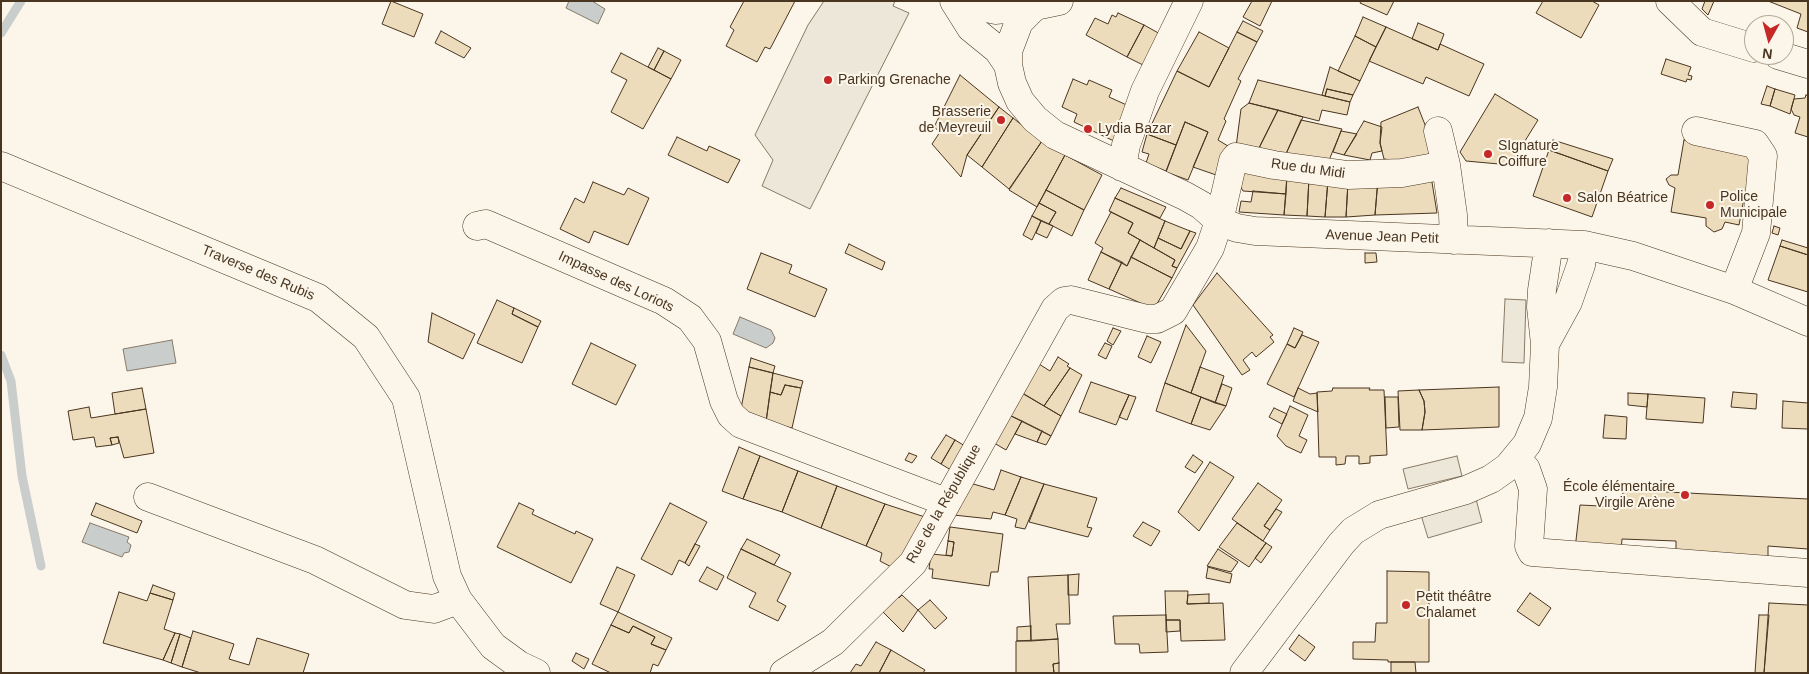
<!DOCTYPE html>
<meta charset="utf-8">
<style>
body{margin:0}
#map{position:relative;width:1809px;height:674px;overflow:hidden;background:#fbf6e9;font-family:Arial,sans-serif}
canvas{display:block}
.frame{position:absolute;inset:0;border:2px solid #4a3520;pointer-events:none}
.north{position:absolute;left:1744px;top:15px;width:50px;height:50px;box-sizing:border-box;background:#fbf6e9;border:1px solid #b4a999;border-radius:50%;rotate:187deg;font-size:14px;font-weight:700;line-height:20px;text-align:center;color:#4a3520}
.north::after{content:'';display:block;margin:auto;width:18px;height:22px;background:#c62828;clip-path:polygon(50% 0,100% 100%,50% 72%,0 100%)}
</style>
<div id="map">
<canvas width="1809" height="674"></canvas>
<div class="frame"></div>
<div class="north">N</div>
</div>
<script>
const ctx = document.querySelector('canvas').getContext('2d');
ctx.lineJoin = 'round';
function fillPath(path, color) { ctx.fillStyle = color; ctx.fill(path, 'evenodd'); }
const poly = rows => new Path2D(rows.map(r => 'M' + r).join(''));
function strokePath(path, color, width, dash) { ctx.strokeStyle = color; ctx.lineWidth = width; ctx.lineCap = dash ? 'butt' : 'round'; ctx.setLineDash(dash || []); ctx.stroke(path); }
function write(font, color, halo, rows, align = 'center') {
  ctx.font = font + ' Arial,sans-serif'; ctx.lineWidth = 4; ctx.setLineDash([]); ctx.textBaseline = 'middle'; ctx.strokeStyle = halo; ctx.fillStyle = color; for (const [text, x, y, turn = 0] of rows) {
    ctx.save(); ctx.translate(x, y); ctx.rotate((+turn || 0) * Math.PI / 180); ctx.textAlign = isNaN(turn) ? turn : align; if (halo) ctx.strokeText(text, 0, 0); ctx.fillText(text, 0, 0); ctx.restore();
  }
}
const parking = poly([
 [824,1,895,1,893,6,909,13,810,209,762,186,773,160,755,135,808,25,824,1],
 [1505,299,1526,300,1524,363,1502,362,1505,299],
 [1457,456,1462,476,1408,489,1403,469,1457,456],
 [1476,499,1482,522,1428,538,1421,515,1476,499]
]);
const water = poly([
 [569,1,592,1,605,9,598,24,566,8,569,1],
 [740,317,771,330,775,338,773,343,766,348,733,334,740,317],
 [172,340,176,363,127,371,123,349,172,340],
 [90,523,129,537,127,542,131,545,129,552,124,553,122,557,82,542,90,523]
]);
const stream = poly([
 [1,33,21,1],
 [1,355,11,381,22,476,41,566]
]);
const building = poly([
 [391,1,423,14,414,37,382,24,391,1],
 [744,1,795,1,770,49,765,47,757,62,726,46,734,30,730,27,744,1],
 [1252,1,1272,1,1260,26,1243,17,1252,1],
 [1361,1,1394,1,1387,15,1360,3,1361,1],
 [1543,1,1592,1,1599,5,1581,38,1536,13,1543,1],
 [1705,1,1714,1,1708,15,1702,9,1705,1],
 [1768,1,1808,1,1808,32,1797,28,1801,14,1768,1],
 [1118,13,1144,25,1127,57,1086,35,1095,18,1108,24,1112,15,1116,17,1118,13],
 [1363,17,1386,27,1376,47,1355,36,1363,17],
 [1243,21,1263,31,1257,42,1237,32,1243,21],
 [1418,23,1444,34,1438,50,1412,39,1418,23],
 [1144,25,1162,35,1145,66,1127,57,1144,25],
 [1386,27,1438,50,1440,44,1484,64,1469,96,1426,77,1423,84,1369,61,1386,27],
 [441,31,471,48,464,58,435,43,441,31],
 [1199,32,1229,48,1209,87,1177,71,1199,32],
 [1237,32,1257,42,1238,79,1241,81,1224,119,1226,121,1218,140,1228,146,1219,176,1193,167,1208,132,1185,122,1176,145,1147,134,1177,71,1209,87,1237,32],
 [1355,36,1376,47,1360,81,1338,71,1355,36],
 [658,48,664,51,654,70,648,67,658,48],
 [664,51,681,60,671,79,654,70,664,51],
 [621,53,671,79,643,129,611,112,627,80,611,72,621,53],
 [1666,59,1691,67,1688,75,1692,76,1691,80,1687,79,1686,82,1661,74,1666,59],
 [1330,67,1360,81,1353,95,1327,89,1325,96,1322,95,1330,67],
 [960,75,999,107,967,155,961,177,932,144,940,132,934,127,960,75],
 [1073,79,1087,85,1089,80,1112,90,1109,97,1131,107,1116,142,1074,122,1077,114,1062,107,1073,79],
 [1258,80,1350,102,1347,115,1322,110,1319,121,1249,103,1258,80],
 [1767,86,1775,89,1770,106,1761,104,1767,86],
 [1327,89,1353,95,1350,102,1325,96,1327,89],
 [1775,89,1795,95,1790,114,1770,106,1775,89],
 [1495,94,1538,120,1510,165,1466,161,1460,152,1495,94],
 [1806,95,1808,96,1808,137,1795,133,1800,117,1794,115,1791,109,1794,99,1805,98,1806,95],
 [1249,103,1278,110,1257,152,1236,147,1241,109,1249,103],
 [999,107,1013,118,982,167,967,155,999,107],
 [1418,107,1437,155,1407,162,1384,159,1380,143,1381,122,1418,107],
 [1278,110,1303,117,1285,156,1257,152,1278,110],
 [1013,118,1042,141,1009,189,982,167,1013,118],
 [1301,120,1342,129,1327,165,1285,156,1301,120],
 [1364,121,1382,127,1380,143,1382,151,1372,153,1370,160,1344,155,1364,121],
 [1185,122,1208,132,1188,180,1166,172,1185,122],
 [1341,131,1357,134,1344,155,1333,152,1341,131],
 [1147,134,1176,145,1166,171,1146,163,1149,154,1142,152,1147,134],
 [677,137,707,151,709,146,740,160,728,183,668,155,677,137],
 [1553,140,1613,159,1608,171,1549,150,1553,140],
 [1684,140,1753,152,1754,195,1745,193,1739,225,1725,222,1722,229,1714,232,1706,226,1706,218,1671,212,1675,188,1669,185,1666,179,1671,175,1678,175,1684,140],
 [1042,141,1065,155,1037,207,1009,190,1042,141],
 [1549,150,1608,171,1592,217,1533,196,1549,150],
 [1065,155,1102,175,1084,210,1046,190,1065,155],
 [1241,167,1287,175,1286,194,1243,191,1238,182,1241,167],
 [1287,175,1309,178,1307,216,1284,215,1287,175],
 [1431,176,1437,213,1375,215,1378,179,1431,176],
 [1309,178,1328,180,1325,217,1307,216,1309,178],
 [1378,179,1375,215,1346,217,1348,182,1378,179],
 [1328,180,1348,182,1346,217,1325,217,1328,180],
 [593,182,624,195,628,188,649,198,628,245,594,231,589,243,560,229,575,198,584,203,593,182],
 [1121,188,1166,207,1160,218,1115,198,1121,188],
 [1046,190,1084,210,1072,236,1049,224,1056,212,1039,203,1046,190],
 [1253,191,1286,194,1284,215,1239,212,1241,201,1251,202,1253,191],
 [1115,198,1165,221,1154,248,1128,233,1133,223,1109,211,1115,198],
 [1039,203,1056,212,1049,224,1032,216,1039,203],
 [1111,212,1133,223,1128,233,1140,240,1127,266,1101,252,1103,248,1095,243,1111,212],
 [1032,216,1041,221,1032,240,1023,235,1032,216],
 [1041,221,1053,226,1047,238,1036,233,1041,221],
 [1165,221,1190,231,1181,249,1158,238,1165,221],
 [1774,226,1780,228,1778,235,1772,233,1774,226],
 [1190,231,1196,233,1177,268,1172,266,1175,260,1154,248,1158,238,1181,249,1190,231],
 [1140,240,1175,260,1172,266,1177,268,1172,278,1131,257,1140,240],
 [1782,240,1808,248,1808,255,1780,246,1782,240],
 [849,244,885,262,882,270,845,253,849,244],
 [1780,246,1808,255,1808,292,1768,280,1780,246],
 [1101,252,1122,262,1109,289,1088,280,1101,252],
 [761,253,792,265,789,273,827,289,815,317,747,289,761,253],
 [1365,253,1376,253,1377,262,1365,263,1365,253],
 [1131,257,1172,278,1154,309,1109,289,1122,262,1127,266,1131,257],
 [1217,273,1273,335,1270,337,1274,342,1256,357,1252,352,1243,360,1250,370,1242,375,1193,305,1217,273],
 [497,300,514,308,512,314,538,327,522,363,477,343,497,300],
 [514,308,541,321,538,327,512,314,514,308],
 [432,313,475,334,463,359,428,342,432,313],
 [1186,325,1206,351,1191,393,1165,383,1186,325],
 [1113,328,1121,331,1113,345,1107,341,1113,328],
 [1294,328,1303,332,1295,348,1287,344,1294,328],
 [1302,335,1319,342,1294,397,1267,384,1287,344,1295,348,1302,335],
 [1147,336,1161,342,1151,363,1138,357,1147,336],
 [591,343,636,365,616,405,572,384,591,343],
 [1105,343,1112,346,1106,359,1098,355,1105,343],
 [1058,357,1069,364,1067,366,1070,368,1044,406,1020,392,1039,364,1050,371,1058,357],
 [751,358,775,366,773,373,749,367,751,358],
 [749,367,773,373,766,422,740,414,749,367],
 [1200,367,1224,376,1215,403,1191,393,1200,367],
 [1070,368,1082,375,1061,416,1044,406,1070,368],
 [773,373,803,381,801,388,785,385,781,395,770,392,773,373],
 [1091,382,1129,395,1116,425,1079,412,1091,382],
 [1165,383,1201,397,1191,424,1156,411,1165,383],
 [1222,384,1232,388,1226,406,1215,403,1222,384],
 [785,385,801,388,792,428,766,422,770,392,781,395,785,385],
 [1499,387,1499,427,1422,430,1425,412,1424,401,1419,390,1499,387],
 [142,388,146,409,115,414,112,393,142,388],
 [1298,388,1310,394,1317,393,1318,412,1293,401,1298,388],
 [1333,388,1370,388,1369,390,1384,390,1387,455,1370,456,1370,463,1359,464,1359,456,1346,456,1345,464,1336,465,1336,457,1319,457,1317,392,1332,391,1333,388],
 [1419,390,1424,401,1425,412,1422,430,1400,430,1398,391,1419,390],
 [1019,391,1061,416,1051,436,1005,413,1019,391],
 [1733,392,1757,394,1756,409,1731,407,1733,392],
 [1628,393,1648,394,1647,407,1628,405,1628,393],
 [1648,394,1705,398,1703,423,1646,419,1648,394],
 [1129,395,1136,397,1127,420,1119,417,1129,395],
 [1201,397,1226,406,1210,430,1191,424,1201,397],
 [1385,397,1398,397,1399,427,1386,428,1385,397],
 [1783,401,1808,403,1808,429,1782,428,1783,401],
 [1290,406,1308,415,1299,436,1307,440,1301,453,1286,446,1277,436,1290,406],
 [89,407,91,418,146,409,154,453,124,458,118,437,110,438,112,445,96,447,94,437,73,440,68,411,89,407],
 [1274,408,1287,414,1282,424,1269,417,1274,408],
 [1005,413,1022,421,1006,450,989,440,1005,413],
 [1605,415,1627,417,1626,439,1603,438,1605,415],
 [1022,421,1042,431,1037,442,1015,434,1022,421],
 [1042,431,1051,436,1046,445,1037,442,1042,431],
 [946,435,955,440,941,464,931,458,946,435],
 [118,437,119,443,112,445,110,438,118,437],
 [955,440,965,446,951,470,941,464,955,440],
 [739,447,760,456,743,499,722,491,739,447],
 [909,453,917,456,912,463,905,460,909,453],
 [1193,455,1203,462,1195,473,1185,467,1193,455],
 [760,456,798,471,782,512,743,499,760,456],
 [1210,462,1234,477,1199,531,1178,512,1210,462],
 [1001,470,1021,477,1005,515,993,512,991,519,944,514,963,481,994,490,1001,470],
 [798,471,837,486,821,528,782,512,798,471],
 [1021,477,1044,484,1025,529,1015,527,1017,519,1005,515,1021,477],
 [1258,483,1282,500,1264,526,1270,530,1263,541,1232,519,1258,483],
 [1044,484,1097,498,1087,527,1092,528,1088,537,1029,522,1044,484],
 [837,486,885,504,866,546,821,528,837,486],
 [1627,490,1808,499,1808,549,1768,546,1768,559,1676,554,1676,541,1622,539,1621,551,1575,549,1580,505,1621,507,1623,492,1627,490],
 [96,503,142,521,137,533,91,515,96,503],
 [519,503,534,510,532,514,575,534,576,531,593,539,571,583,497,547,519,503],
 [670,503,707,522,685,563,679,560,672,575,641,559,670,503],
 [885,504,928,518,895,569,880,561,882,553,866,546,885,504],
 [1276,509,1282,512,1270,530,1264,526,1276,509],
 [1143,522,1160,531,1151,546,1133,536,1143,522],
 [1237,523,1266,543,1249,567,1219,547,1237,523],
 [950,527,1003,534,998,572,991,572,989,586,932,578,933,569,929,569,931,554,952,556,954,542,948,541,950,527],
 [747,539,780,555,774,565,741,549,747,539],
 [948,541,954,542,952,556,946,555,948,541],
 [1266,543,1272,547,1261,563,1255,558,1266,543],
 [695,544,700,546,689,566,685,563,695,544],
 [741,549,791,573,777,601,786,606,778,621,749,607,756,593,727,578,741,549],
 [1218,549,1238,562,1231,572,1207,566,1218,549],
 [617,567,635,575,618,612,600,604,617,567],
 [707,567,724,576,717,590,699,581,707,567],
 [1208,567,1232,574,1230,583,1206,578,1208,567],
 [1387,571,1429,572,1429,662,1388,662,1388,660,1353,659,1353,642,1375,642,1376,623,1387,623,1387,571],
 [1079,574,1078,595,1068,595,1068,575,1079,574],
 [1068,575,1070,624,1056,624,1058,639,1031,641,1028,577,1068,575],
 [153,585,175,593,173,600,150,593,153,585],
 [1165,591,1188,591,1187,604,1223,603,1225,640,1181,641,1180,620,1166,620,1165,591],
 [119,592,147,601,150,593,173,600,164,629,175,633,163,660,103,643,119,592],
 [1530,593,1551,608,1539,626,1517,611,1530,593],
 [1209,594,1209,603,1187,604,1188,595,1209,594],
 [896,595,899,598,902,595,918,610,903,632,881,610,896,595],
 [930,600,947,618,935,629,918,610,930,600],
 [1769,603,1808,605,1808,673,1764,673,1769,603],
 [618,612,672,638,666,650,651,644,655,637,633,626,629,633,611,625,618,612],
 [1166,615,1168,652,1140,653,1139,644,1115,644,1113,616,1166,615],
 [1759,615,1769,615,1764,673,1755,673,1759,615],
 [1166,620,1180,620,1180,631,1166,632,1166,620],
 [611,625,629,633,633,626,655,637,651,644,666,650,658,666,653,664,650,673,611,673,592,664,611,625],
 [1031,626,1031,641,1017,641,1017,627,1031,626],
 [193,631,234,644,229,659,249,665,257,638,309,654,303,673,201,673,182,667,193,631],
 [175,633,180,634,171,663,163,660,175,633],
 [180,634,191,638,182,667,171,663,180,634],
 [1299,635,1315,647,1305,661,1289,649,1299,635],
 [1058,639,1059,663,1053,664,1054,673,1016,673,1016,641,1058,639],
 [876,642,891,650,879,673,850,673,856,664,861,666,876,642],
 [891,650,925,670,923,673,879,673,891,650],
 [576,653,589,659,584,669,572,661,576,653],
 [1391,662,1415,662,1416,673,1391,673,1391,662],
 [1059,663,1059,673,1054,673,1053,664,1059,663]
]);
const minor = poly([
 [954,1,971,28,998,50,1008,65],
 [957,1,995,10,1035,6],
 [1059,1,1035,6,1019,22,1008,51,1008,65,1012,83,1020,101,1035,119,1055,135,1185,196,1201,205,1219,221,1237,228,1255,231,1584,245,1633,256,1734,290,1808,322],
 [1670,1,1702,32,1754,48],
 [1778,55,1808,64],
 [1438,131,1446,165,1453,215,1454,240],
 [1696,131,1755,144,1763,156,1756,233,1734,290],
 [1,166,318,298,366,337,406,398,447,576,458,600,493,646,519,665,536,673],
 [1122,167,1126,145,1145,91,1189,1],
 [477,226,486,224,664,301,690,318,707,341,724,401,731,415,741,424,946,502],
 [1549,243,1542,290,1541,307,1545,344,1568,302,1581,265,1584,245],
 [1516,458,1526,469,1533,489,1529,546,1532,552,1808,573],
 [148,497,315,560,405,605,434,609,458,600],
 [784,673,833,642,913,563,1055,309,1064,301,1071,300,1147,319,1157,319,1173,311,1210,248,1219,221,1233,161,1236,157,1274,165,1348,175,1402,173,1446,165],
 [1244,673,1341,544,1353,531,1379,515,1466,490,1491,479,1508,467,1527,444,1538,418,1543,387,1545,344]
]);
const markers = [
 [828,80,5,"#c62828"],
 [1001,120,5,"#c62828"],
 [1088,129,5,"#c62828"],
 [1488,154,5,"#c62828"],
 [1567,198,5,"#c62828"],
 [1710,205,5,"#c62828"],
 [1685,495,5,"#c62828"],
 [1406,605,5,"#c62828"]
];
const poiNames = [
 ["Parking Grenache",838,80],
 ["Brasserie",991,112,"right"],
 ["de Meyreuil",991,128,"right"],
 ["Lydia Bazar",1098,129],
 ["SIgnature",1498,146],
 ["Coiffure",1498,162],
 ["Police",1720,197],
 ["Municipale",1720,213],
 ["Salon Béatrice",1577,198],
 ["École élémentaire",1675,487,"right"],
 ["Virgile Arène",1675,503,"right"],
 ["Petit théâtre",1416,597],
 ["Chalamet",1416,613]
];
const streetNames = [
 ["Rue du Midi",1308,169,8],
 ["Avenue Jean Petit",1382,237,2],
 ["Traverse des Rubis",258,273,23],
 ["Impasse des Loriots",616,282,25],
 ["Rue de la République",944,504,-60]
];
fillPath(parking, '#ede7d9');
strokePath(parking, '#887966', 1);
fillPath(water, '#c9cecd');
strokePath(water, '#887966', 1);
strokePath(stream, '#c9cecd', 9);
fillPath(building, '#ecdcbc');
strokePath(building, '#4a3520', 1);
strokePath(minor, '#4a3520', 29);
strokePath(minor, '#fbf6e9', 28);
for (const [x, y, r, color] of markers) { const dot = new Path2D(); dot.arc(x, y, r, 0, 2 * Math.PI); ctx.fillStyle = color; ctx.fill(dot); strokePath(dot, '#fbf6e9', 2); }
write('14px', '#4a3520', '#fbf6e9', poiNames, 'left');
write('14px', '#4a3520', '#fbf6e9', streetNames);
</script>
